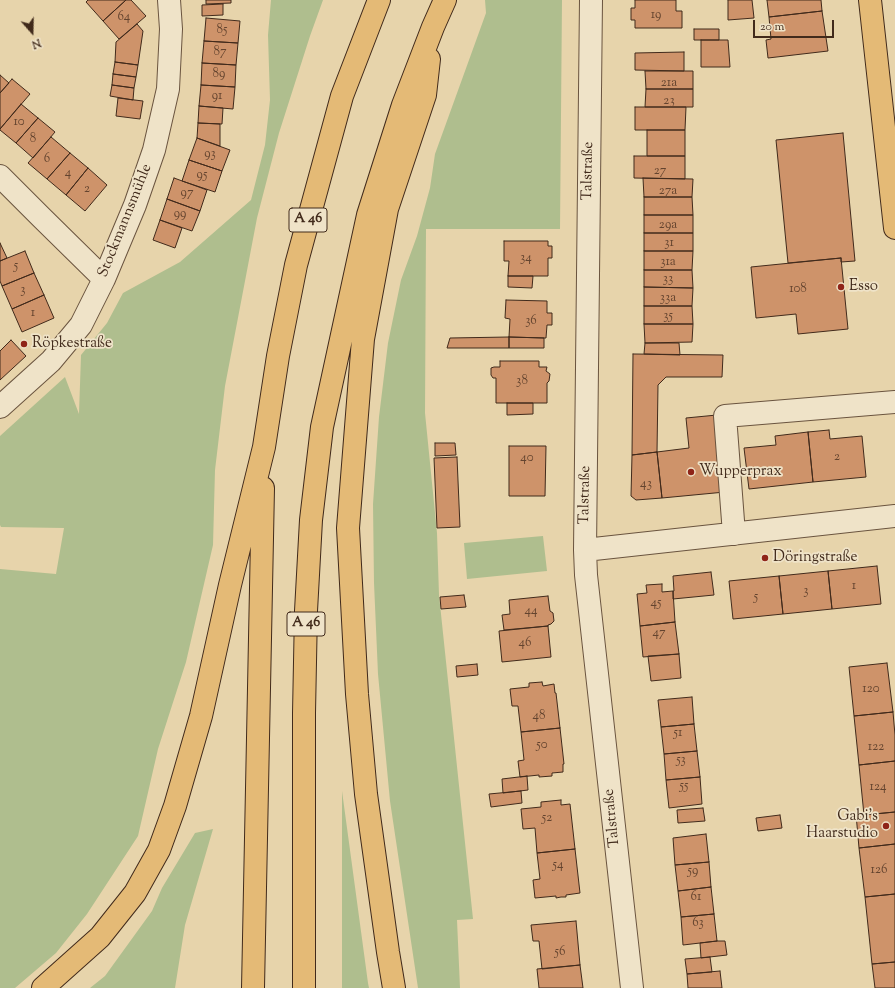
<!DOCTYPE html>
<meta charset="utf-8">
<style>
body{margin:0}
#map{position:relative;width:895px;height:988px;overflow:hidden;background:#e7d4ab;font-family:"Sorts Mill Goudy",serif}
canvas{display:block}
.north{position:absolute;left:12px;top:12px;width:40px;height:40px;-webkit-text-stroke:3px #efe3c8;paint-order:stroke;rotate:160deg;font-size:11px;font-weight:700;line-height:16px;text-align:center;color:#412a1b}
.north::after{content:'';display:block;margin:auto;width:14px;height:18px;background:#412a1b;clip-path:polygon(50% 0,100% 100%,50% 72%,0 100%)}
.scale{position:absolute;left:753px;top:20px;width:81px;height:18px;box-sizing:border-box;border:2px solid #412a1b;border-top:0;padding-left:5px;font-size:12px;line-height:14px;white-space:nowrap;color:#412a1b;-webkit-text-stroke:3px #efe3c8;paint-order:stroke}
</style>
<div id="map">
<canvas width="895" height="988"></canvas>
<div class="north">N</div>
<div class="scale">20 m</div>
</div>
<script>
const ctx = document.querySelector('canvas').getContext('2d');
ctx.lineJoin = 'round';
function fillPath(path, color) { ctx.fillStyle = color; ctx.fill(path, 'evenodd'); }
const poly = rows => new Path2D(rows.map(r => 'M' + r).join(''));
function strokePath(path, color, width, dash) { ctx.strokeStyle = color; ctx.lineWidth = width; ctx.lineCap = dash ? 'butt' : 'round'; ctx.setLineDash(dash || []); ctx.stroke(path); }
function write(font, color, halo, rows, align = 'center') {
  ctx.font = font + ' "Sorts Mill Goudy",serif'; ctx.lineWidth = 3.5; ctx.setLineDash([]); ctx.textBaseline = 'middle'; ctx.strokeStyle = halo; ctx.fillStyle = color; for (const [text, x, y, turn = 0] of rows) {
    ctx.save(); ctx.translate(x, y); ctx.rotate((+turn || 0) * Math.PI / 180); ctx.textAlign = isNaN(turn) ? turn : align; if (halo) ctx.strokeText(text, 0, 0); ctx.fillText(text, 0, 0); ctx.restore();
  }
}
const green = poly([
 [271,0,323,0,310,36,279,133,257,218,225,386,215,470,213,545,186,662,158,749,138,836,87,914,56,953,15,988,0,988,0,569,56,574,64,528,1,527,0,525,0,436,65,377,79,414,81,355,107,323,123,293,180,262,251,200,265,145,270,100,268,35],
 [485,0,562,0,560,229,426,229,425,413,437,533,439,595,473,919,457,920,460,988,418,988,390,801,378,674,374,583,373,504,379,417,388,343,401,280,417,236,430,188,435,154,486,13],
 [543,536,547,571,467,579,464,543],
 [342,791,368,983,369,988,342,988],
 [213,829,185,925,175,988,90,988,105,976,152,911,162,888,195,833]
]);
const building = poly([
 [88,0,126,0,103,21,86,2,88,0],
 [126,0,131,0,146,16,119,39,103,21,126,0],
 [206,0,231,0,231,3,206,4,206,0],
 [635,0,676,0,676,11,682,11,682,28,635,28,635,20,631,20,631,8,635,8,635,0],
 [728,0,752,0,754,18,728,20,728,0],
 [767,0,821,0,822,11,769,17,767,0],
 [223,4,223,15,202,16,202,5,223,4],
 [822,11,828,51,768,58,766,40,771,39,769,17,822,11],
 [206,18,240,21,238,43,204,41,206,18],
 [137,24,143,31,138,65,115,62,116,42,137,24],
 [694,29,719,29,719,40,694,40,694,29],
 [701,40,728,40,730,67,701,67,701,40],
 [204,41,238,43,236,65,202,63,204,41],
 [684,52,684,71,635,70,635,53,684,52],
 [115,62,138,65,136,77,113,74,115,62],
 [202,63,236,65,235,87,201,85,202,63],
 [645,71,693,71,693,89,646,89,645,71],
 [113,74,136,77,134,88,112,85,113,74],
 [0,75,9,83,0,93,0,75],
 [12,79,30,94,0,129,0,93,12,79],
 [112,85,134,88,133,100,110,96,112,85],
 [201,85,235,87,233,109,199,106,201,85],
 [646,89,693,89,693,107,645,107,646,89],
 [118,98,143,101,140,119,116,116,118,98],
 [21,104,38,118,16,143,0,130,0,129,21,104],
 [199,106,223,108,222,124,198,123,199,106],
 [635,107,686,107,685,130,635,130,635,107],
 [38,118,55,132,33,158,16,143,38,118],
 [198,123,220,124,220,146,197,138,198,123],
 [647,130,685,130,685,156,647,156,647,130],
 [843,133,855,261,841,262,841,258,788,263,776,140,843,133],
 [51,137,70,153,47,179,28,163,51,137],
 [197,138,230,150,222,171,189,160,197,138],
 [70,153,88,168,66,195,47,179,70,153],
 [634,156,685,156,685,179,634,178,634,156],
 [189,160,222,171,215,192,182,181,189,160],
 [88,168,107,185,85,211,66,195,88,168],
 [174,178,207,190,200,211,167,199,174,178],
 [643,178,693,179,692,197,644,197,643,178],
 [644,197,692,197,693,215,644,215,644,197],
 [167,199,200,211,192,231,160,220,167,199],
 [644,215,693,215,693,233,644,233,644,215],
 [160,220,182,228,175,248,153,240,160,220],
 [644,233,693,233,693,251,644,251,644,233],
 [504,241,548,241,548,246,552,246,552,258,548,258,548,276,508,276,509,261,504,261,504,241],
 [0,243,7,258,0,261,0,243],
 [25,251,34,273,2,286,0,281,0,261,25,251],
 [644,251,693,251,692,270,644,270,644,251],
 [841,258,848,329,798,334,796,314,756,318,751,267,841,258],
 [644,270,692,270,693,288,644,287,644,270],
 [34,273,44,295,12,309,2,286,34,273],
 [508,276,533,276,532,288,508,287,508,276],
 [644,287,693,288,692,306,644,306,644,287],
 [44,295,54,318,22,332,12,309,44,295],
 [506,300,547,301,547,313,552,313,552,325,547,325,546,338,509,337,510,319,505,318,506,300],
 [644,306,692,306,693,324,644,324,644,306],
 [644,324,693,324,692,342,645,343,644,324],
 [509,337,509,348,447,348,450,338,509,337],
 [509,337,544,338,544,348,509,348,509,337],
 [11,340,26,356,0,380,0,351,11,340],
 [645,343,679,343,680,355,644,354,645,343],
 [633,354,723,355,722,377,666,377,658,385,657,452,632,455,633,354],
 [500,361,539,361,539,367,547,367,546,371,550,374,549,381,547,383,547,403,496,403,496,378,493,378,491,375,491,368,494,367,500,367,500,361],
 [507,403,533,403,533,414,507,415,507,403],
 [717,415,725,492,662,498,657,452,689,448,686,418,717,415],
 [829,430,830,439,862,436,866,477,813,482,808,432,829,430],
 [808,432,813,482,749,489,744,448,776,445,775,436,808,432],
 [435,443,455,443,456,455,435,456,435,443],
 [509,446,546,446,545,496,509,496,509,446],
 [657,452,662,498,636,500,631,496,632,455,657,452],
 [457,457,460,527,437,528,434,458,457,457],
 [877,566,881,604,832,609,828,571,877,566],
 [828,571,832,609,783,614,779,576,828,571],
 [711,572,714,595,673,599,673,591,674,591,673,576,711,572],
 [779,576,783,614,733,619,729,581,779,576],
 [662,584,662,592,673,591,675,622,640,626,637,594,647,593,646,585,662,584],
 [464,595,466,607,441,609,440,597,464,595],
 [548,596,550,611,553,613,554,621,551,624,548,625,548,626,504,630,502,615,510,614,509,600,548,596],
 [675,622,679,654,643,657,640,626,675,622],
 [548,626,551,657,502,662,499,631,548,626],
 [679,654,681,678,651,681,648,656,679,654],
 [887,663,893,712,854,716,849,667,887,663],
 [477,664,478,675,457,677,456,666,477,664],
 [542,682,543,686,554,684,555,693,556,693,560,728,521,732,518,706,512,706,510,689,529,687,529,683,542,682],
 [692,697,694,724,661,727,658,700,692,697],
 [893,712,895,735,895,761,859,765,854,716,893,712],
 [694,724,697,751,664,754,661,727,694,724],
 [560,728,564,764,563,764,563,772,552,773,552,776,539,777,539,775,520,777,518,761,524,760,521,732,560,728],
 [697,751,700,777,666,780,664,754,697,751],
 [895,761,895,812,864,815,859,765,895,761],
 [527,776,528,790,503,793,502,779,527,776],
 [700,777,702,804,669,808,666,780,700,777],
 [521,791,522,803,491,807,489,794,521,791],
 [561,800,561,805,570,804,575,849,537,853,535,828,523,829,521,809,541,807,541,802,561,800],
 [703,808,705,821,678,823,677,810,703,808],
 [895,812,895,844,859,848,856,814,864,813,864,815,895,812],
 [780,815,782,828,758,831,756,818,780,815],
 [706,834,709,862,675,865,673,838,706,834],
 [895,844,895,894,865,897,859,848,895,844],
 [575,849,580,893,566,895,566,897,561,897,556,898,556,896,535,898,533,880,540,879,537,853,575,849],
 [709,862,711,887,678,891,675,865,709,862],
 [711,887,714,914,681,917,678,891,711,887],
 [895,894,895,962,872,964,865,897,895,894],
 [714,914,717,941,683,945,681,917,714,914],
 [576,921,580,965,542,969,539,941,533,941,531,925,576,921],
 [717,941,725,941,727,955,701,958,700,943,717,941],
 [710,957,712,972,687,974,685,959,710,957],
 [895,962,895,988,875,988,872,964,895,962],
 [580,965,583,988,539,988,537,969,580,965],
 [720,971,722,988,688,988,687,974,720,971]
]);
const minor = poly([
 [591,0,585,550,586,575,632,988],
 [0,176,42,218,104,279],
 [0,407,51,361,81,325,104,279,135,205,154,150,168,89,171,29,169,0],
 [734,534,725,416,895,402],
 [585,550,895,516]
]);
const major = poly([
 [870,0,895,228]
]);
const highway = poly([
 [43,988,100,937,135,893,159,850,175,806,201,716,230,585,264,447,278,356,296,265,342,96,379,0],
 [253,988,263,488],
 [304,988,304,713,306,611,311,520,322,427,368,215,403,105,433,27,445,0],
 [394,988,388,952,366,794,357,694,348,528,363,339,387,209,425,95,429,59]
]);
const markers = [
 [841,287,4,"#8f2418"],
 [24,344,4,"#8f2418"],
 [691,472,4,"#8f2418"],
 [765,558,4,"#8f2418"],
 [886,826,4,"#8f2418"]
];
const numberNames = [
 ["19",656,16],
 ["64",124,18],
 ["85",222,31],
 ["87",220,53],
 ["89",219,75],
 ["21a",669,84],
 ["91",217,97],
 ["23",669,102],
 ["10",19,123],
 ["8",33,140],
 ["93",210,155],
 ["6",47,160],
 ["27",660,172],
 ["4",68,174],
 ["95",202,176],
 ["2",87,190],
 ["27a",668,192],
 ["97",187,194],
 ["99",180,215],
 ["29a",668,226],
 ["31",669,244],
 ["34",526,259],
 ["31a",668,263],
 ["5",16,267],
 ["33",668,280],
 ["108",798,290],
 ["3",23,291],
 ["33a",668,299],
 ["1",33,314],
 ["35",668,317],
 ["36",531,322],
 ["38",522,382],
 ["2",837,458],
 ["40",527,459],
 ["43",646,485],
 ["1",854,587],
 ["3",806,592],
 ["5",756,598],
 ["45",656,604],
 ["44",531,612],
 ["47",659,634],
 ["46",525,644],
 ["120",871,690],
 ["48",539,717],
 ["51",678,734],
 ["50",542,746],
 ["122",876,748],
 ["53",681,761],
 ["55",684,787],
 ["124",878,788],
 ["52",547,819],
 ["54",558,866],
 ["126",879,871],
 ["59",693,872],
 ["61",696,898],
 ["63",698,924],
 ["56",560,953]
];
const shields = [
 [308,220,38],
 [306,624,38]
];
const shieldNames = [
 ["A 46",308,220],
 ["A 46",306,624]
];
const streetNames = [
 ["Talstraße",589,171,-89],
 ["Stockmannsmühle",126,221,-68],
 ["Talstraße",586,495,-89],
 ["Talstraße",613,818,-96]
];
const poiNames = [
 ["Esso",849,287],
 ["Röpkestraße",32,344],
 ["Wupperprax",699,472],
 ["Döringstraße",773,558],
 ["Gabi's",878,817,"right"],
 ["Haarstudio",878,834,"right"]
];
fillPath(green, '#afbe8e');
fillPath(building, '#ce936a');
strokePath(building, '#412a1b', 1);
strokePath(minor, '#6a543f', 24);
strokePath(major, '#412a1b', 24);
strokePath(highway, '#412a1b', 24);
strokePath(minor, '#efe3c8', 22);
strokePath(major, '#e4ba76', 22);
strokePath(highway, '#e4ba76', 22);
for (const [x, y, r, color] of markers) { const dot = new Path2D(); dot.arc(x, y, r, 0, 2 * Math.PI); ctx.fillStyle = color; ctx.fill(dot); strokePath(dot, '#efe3c8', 1.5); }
write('13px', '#64442f', null, numberNames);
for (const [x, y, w] of shields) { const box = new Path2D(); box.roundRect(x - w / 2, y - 12, w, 24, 3); ctx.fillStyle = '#efe3c8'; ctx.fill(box); strokePath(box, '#412a1b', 1); }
write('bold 14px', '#412a1b', null, shieldNames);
write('15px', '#412a1b', '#efe3c8', streetNames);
write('15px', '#412a1b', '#efe3c8', poiNames, 'left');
</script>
